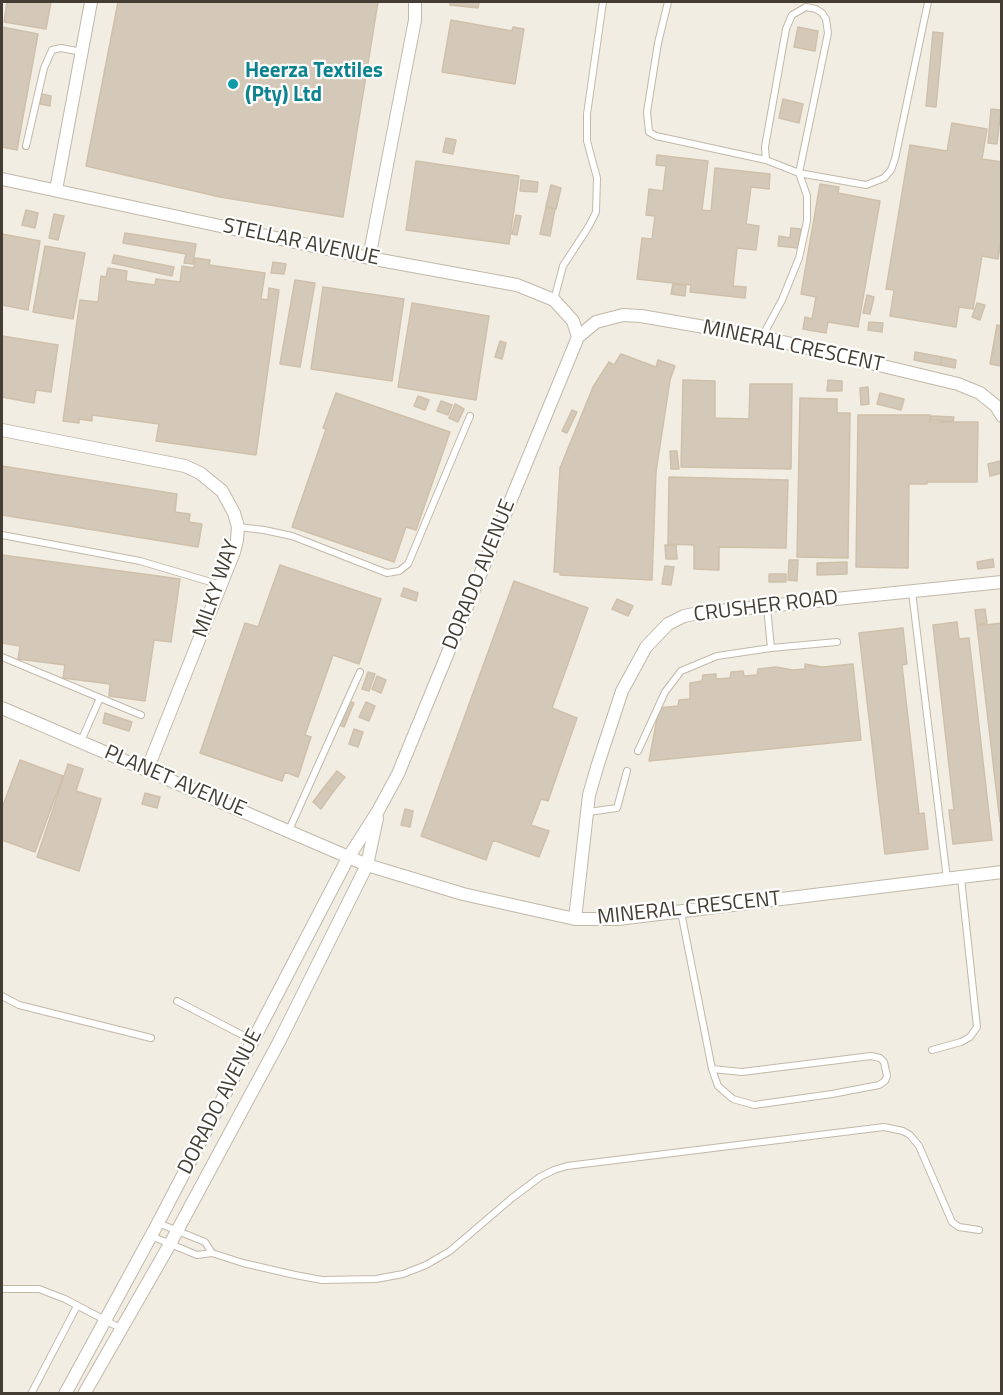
<!DOCTYPE html>
<style>
body{margin:0}
#map{position:relative;width:1003px;height:1395px;overflow:hidden;background:#f2ede3;font-family:"Titillium Web",sans-serif}
canvas{display:block}
.frame{position:absolute;inset:0;border:3px solid #443d33;pointer-events:none}
</style>
<div id="map">
<canvas width="1003" height="1395"></canvas>
<div class="frame"></div>
</div>
<script>
const ctx = document.querySelector('canvas').getContext('2d');
ctx.lineJoin = 'round';
function fillPath(path, color) { ctx.fillStyle = color; ctx.fill(path, 'evenodd'); }
const poly = rows => new Path2D(rows.map(r => 'M' + r).join(''));
function strokePath(path, color, width, dash) { ctx.strokeStyle = color; ctx.lineWidth = width; ctx.lineCap = dash ? 'butt' : 'round'; ctx.setLineDash(dash || []); ctx.stroke(path); }
function write(font, color, halo, rows, align = 'center') {
  ctx.font = font + ' "Titillium Web",sans-serif'; ctx.lineWidth = 4.5; ctx.setLineDash([]); ctx.textBaseline = 'middle'; ctx.strokeStyle = halo; ctx.fillStyle = color; for (const [text, x, y, turn = 0] of rows) {
    ctx.save(); ctx.translate(x, y); ctx.rotate((+turn || 0) * Math.PI / 180); ctx.textAlign = isNaN(turn) ? turn : align; if (halo) ctx.strokeText(text, 0, 0); ctx.fillText(text, 0, 0); ctx.restore();
  }
}
const building = poly([
 [7,2,51,2,46,29,4,22,7,2],
 [118,2,378,2,343,217,220,197,86,166,118,2],
 [450,2,479,2,478,8,450,5,450,2],
 [451,20,512,31,513,27,524,29,515,84,442,72,451,20],
 [2,27,38,34,17,150,2,147,2,27],
 [798,27,818,31,815,51,794,47,798,27],
 [933,32,943,33,936,107,926,106,933,32],
 [42,94,51,96,50,106,40,104,42,94],
 [783,99,803,104,799,123,779,118,783,99],
 [991,109,1001,110,997,144,988,143,991,109],
 [952,123,987,129,982,159,1002,162,1002,234,998,259,982,256,973,309,959,307,956,327,890,316,894,290,886,289,910,145,947,151,952,123],
 [446,138,456,140,453,154,443,152,446,138],
 [657,155,708,161,702,210,711,211,715,168,770,174,769,189,751,187,746,224,759,226,756,250,737,248,733,286,746,287,745,298,690,292,691,285,637,279,642,238,652,239,655,216,646,215,649,189,663,191,666,166,656,165,657,155],
 [416,161,519,176,509,244,406,230,416,161],
 [521,180,538,182,537,192,520,191,521,180],
 [820,184,839,187,838,193,880,201,858,327,828,322,826,333,803,329,805,317,812,319,816,297,801,294,820,184],
 [551,185,561,188,556,209,546,206,551,185],
 [546,207,555,209,550,236,540,234,546,207],
 [26,210,38,213,35,228,22,225,26,210],
 [54,214,64,216,58,240,49,238,54,214],
 [516,215,521,216,517,235,512,234,516,215],
 [791,228,801,229,798,248,778,246,779,236,790,238,791,228],
 [125,233,196,244,193,264,184,263,186,254,123,243,125,233],
 [2,234,40,241,28,310,2,305,2,234],
 [45,246,85,253,73,319,33,312,45,246],
 [114,255,174,267,172,276,112,263,114,255],
 [195,258,210,260,209,265,265,273,261,299,268,300,269,288,279,290,256,455,156,441,159,424,92,415,92,421,79,419,79,423,63,421,80,300,98,302,101,276,106,277,108,268,127,271,126,281,155,285,156,279,180,282,182,266,194,268,195,258],
 [273,262,286,264,284,274,271,273,273,262],
 [295,280,315,283,300,367,280,364,295,280],
 [673,284,686,286,685,296,671,294,673,284],
 [323,287,404,299,392,381,311,369,323,287],
 [867,295,874,297,870,314,863,313,867,295],
 [412,303,489,316,476,400,398,387,412,303],
 [977,303,985,305,980,320,972,317,977,303],
 [869,322,883,323,882,332,868,330,869,322],
 [997,325,1002,326,1001,366,990,364,997,325],
 [2,336,58,345,51,392,36,390,34,403,2,397,2,336],
 [500,341,506,343,502,359,495,357,500,341],
 [915,352,942,357,940,365,914,360,915,352],
 [621,354,656,367,658,360,675,366,670,380,656,472,652,580,560,575,560,572,554,572,560,468,593,387,609,362,614,365,621,354],
 [942,357,956,360,955,368,940,365,942,357],
 [683,380,715,381,715,418,749,419,750,384,792,384,791,469,681,467,683,380],
 [828,380,842,381,842,391,827,391,828,380],
 [868,387,869,404,861,405,860,388,868,387],
 [336,393,450,432,416,530,406,527,394,562,292,527,326,429,323,428,336,393],
 [880,393,904,399,901,410,877,404,880,393],
 [418,396,429,400,425,410,414,406,418,396],
 [800,398,837,399,837,413,850,413,848,558,797,557,800,398],
 [441,401,452,405,448,415,437,411,441,401],
 [455,404,464,409,458,422,449,418,455,404],
 [572,410,577,412,567,433,562,431,572,410],
 [858,415,930,415,930,422,978,422,977,482,927,482,927,484,909,484,908,568,856,567,858,415],
 [931,416,954,417,953,421,931,420,931,416],
 [670,451,677,451,679,469,671,469,670,451],
 [1000,461,1002,473,990,476,988,464,1000,461],
 [2,466,177,494,175,512,190,514,189,522,202,524,198,547,2,515,2,466],
 [669,477,788,480,786,548,719,547,719,570,694,569,694,545,668,544,669,477],
 [665,545,676,545,677,559,666,559,665,545],
 [2,555,180,579,171,642,154,640,145,701,109,696,110,684,63,678,65,665,18,659,20,646,2,643,2,555],
 [993,559,994,567,978,569,977,562,993,559],
 [789,560,798,560,797,581,788,580,789,560],
 [847,562,847,574,817,575,817,563,847,562],
 [280,565,381,599,359,664,333,655,305,735,311,737,298,777,285,772,282,781,200,753,245,623,258,627,280,565],
 [665,566,674,567,671,585,662,584,665,566],
 [769,574,786,574,786,582,769,582,769,574],
 [514,581,588,608,552,708,577,718,548,801,541,799,531,825,549,831,539,857,493,840,486,860,421,836,514,581],
 [404,588,418,593,416,601,401,596,404,588],
 [617,599,633,606,628,616,612,609,617,599],
 [985,609,987,623,977,625,975,610,985,609],
 [957,622,959,639,969,638,992,840,953,844,949,810,954,810,933,625,957,622],
 [1002,623,1002,822,1000,822,977,626,1002,623],
 [903,628,907,664,902,665,919,814,924,813,928,849,885,854,859,633,903,628],
 [805,664,822,667,853,664,861,740,649,761,659,708,678,706,679,700,690,699,690,683,702,681,703,675,716,674,716,679,730,678,731,672,743,671,744,676,757,675,758,669,776,667,793,670,805,669,805,664],
 [368,672,375,674,369,691,362,689,368,672],
 [377,676,386,680,381,693,372,689,377,676],
 [348,701,354,703,344,727,338,724,348,701],
 [366,702,375,706,369,721,359,717,366,702],
 [105,713,132,722,129,731,103,723,105,713],
 [354,729,363,732,358,747,349,744,354,729],
 [20,760,63,776,35,852,2,840,2,808,20,760],
 [68,764,83,769,76,791,101,799,79,871,37,857,68,764],
 [337,771,345,777,333,792,325,786,337,771],
 [325,786,333,792,321,809,313,802,325,786],
 [145,793,160,797,157,808,142,804,145,793],
 [405,809,413,811,410,827,401,825,405,809]
]);
const lane = poly([
 [668,2,658,43,647,112,649,132,656,136,766,160],
 [806,7,816,9,822,13,826,19,828,33,799,173,766,160,765,147,786,29,792,15,806,7],
 [26,146,44,68,52,50,61,48,82,52],
 [554,300,563,266,589,226,596,212,597,178,587,141,587,114,603,2],
 [762,337,782,300,799,258,807,221,807,196,799,173,866,185,884,178,891,170,895,159,928,2],
 [238,527,264,530,292,536,387,573,399,571,408,564,470,416],
 [2,535,140,561,221,585],
 [912,592,947,879],
 [771,648,837,642],
 [2,657,141,715],
 [81,741,100,698],
 [638,751,665,692,681,671,717,656,771,648,767,607],
 [588,812,617,808,627,771],
 [289,830,360,672],
 [681,912,712,1069,713,1072,718,1086,733,1099,754,1105,832,1094,879,1085,885,1081,887,1076,884,1062,880,1058,871,1056,742,1072,712,1069],
 [2,996,19,1005,151,1038],
 [177,1001,252,1040],
 [932,1050,961,1042,970,1037,977,1027,961,878],
 [158,1223,205,1242,212,1253],
 [151,1236,197,1255,212,1253,243,1263,295,1275,322,1280,376,1279,403,1274,426,1265,450,1251,512,1198,540,1177,554,1170,567,1166,884,1127,903,1131,910,1135,919,1146,952,1222,959,1227,979,1230],
 [2,1289,39,1289,65,1299,120,1328],
 [31,1394,77,1306]
]);
const street = poly([
 [2,179,369,258,517,285,554,300,573,321,578,337],
 [56,190,91,2],
 [369,258,415,20,415,2],
 [2,430,185,466,200,473,222,491,234,513,238,527,237,540,234,552,147,770],
 [2,708,367,865,463,894,575,919,618,919,1002,872],
 [575,919,589,795,598,764,622,691,646,647,668,624,684,616,699,613,1002,582],
 [65,1394,158,1223,348,858,378,811,398,774,578,337,596,322,623,315,641,316,762,337,958,384,980,393,996,406,1002,416],
 [84,1394,170,1244,280,1040,367,865,377,818]
]);
const markers = [
 [233,84,6,"#0f9aa8"]
];
const cultureNames = [
 ["Heerza Textiles",245,72],
 ["(Pty) Ltd",245,96]
];
const streetNames = [
 ["STELLAR AVENUE",301,243,12],
 ["MINERAL CRESCENT",793,347,12],
 ["DORADO AVENUE",480,575,-68],
 ["MILKY WAY",217,589,-71],
 ["CRUSHER ROAD",766,607,-7],
 ["PLANET AVENUE",175,782,23],
 ["MINERAL CRESCENT",689,909,-6],
 ["DORADO AVENUE",221,1102,-63]
];
fillPath(building, '#d4c9b8');
strokePath(building, '#cfc0ab', 1.5);
strokePath(lane, '#c1b8a8', 8);
strokePath(street, '#c1b8a8', 14);
strokePath(lane, '#fff', 6);
strokePath(street, '#fff', 12);
for (const [x, y, r, color] of markers) { const dot = new Path2D(); dot.arc(x, y, r, 0, 2 * Math.PI); ctx.fillStyle = color; ctx.fill(dot); strokePath(dot, '#fff', 2); }
write('bold 21px', '#0d838f', '#fff', cultureNames, 'left');
write('21px', '#443d33', '#fff', streetNames);
</script>
